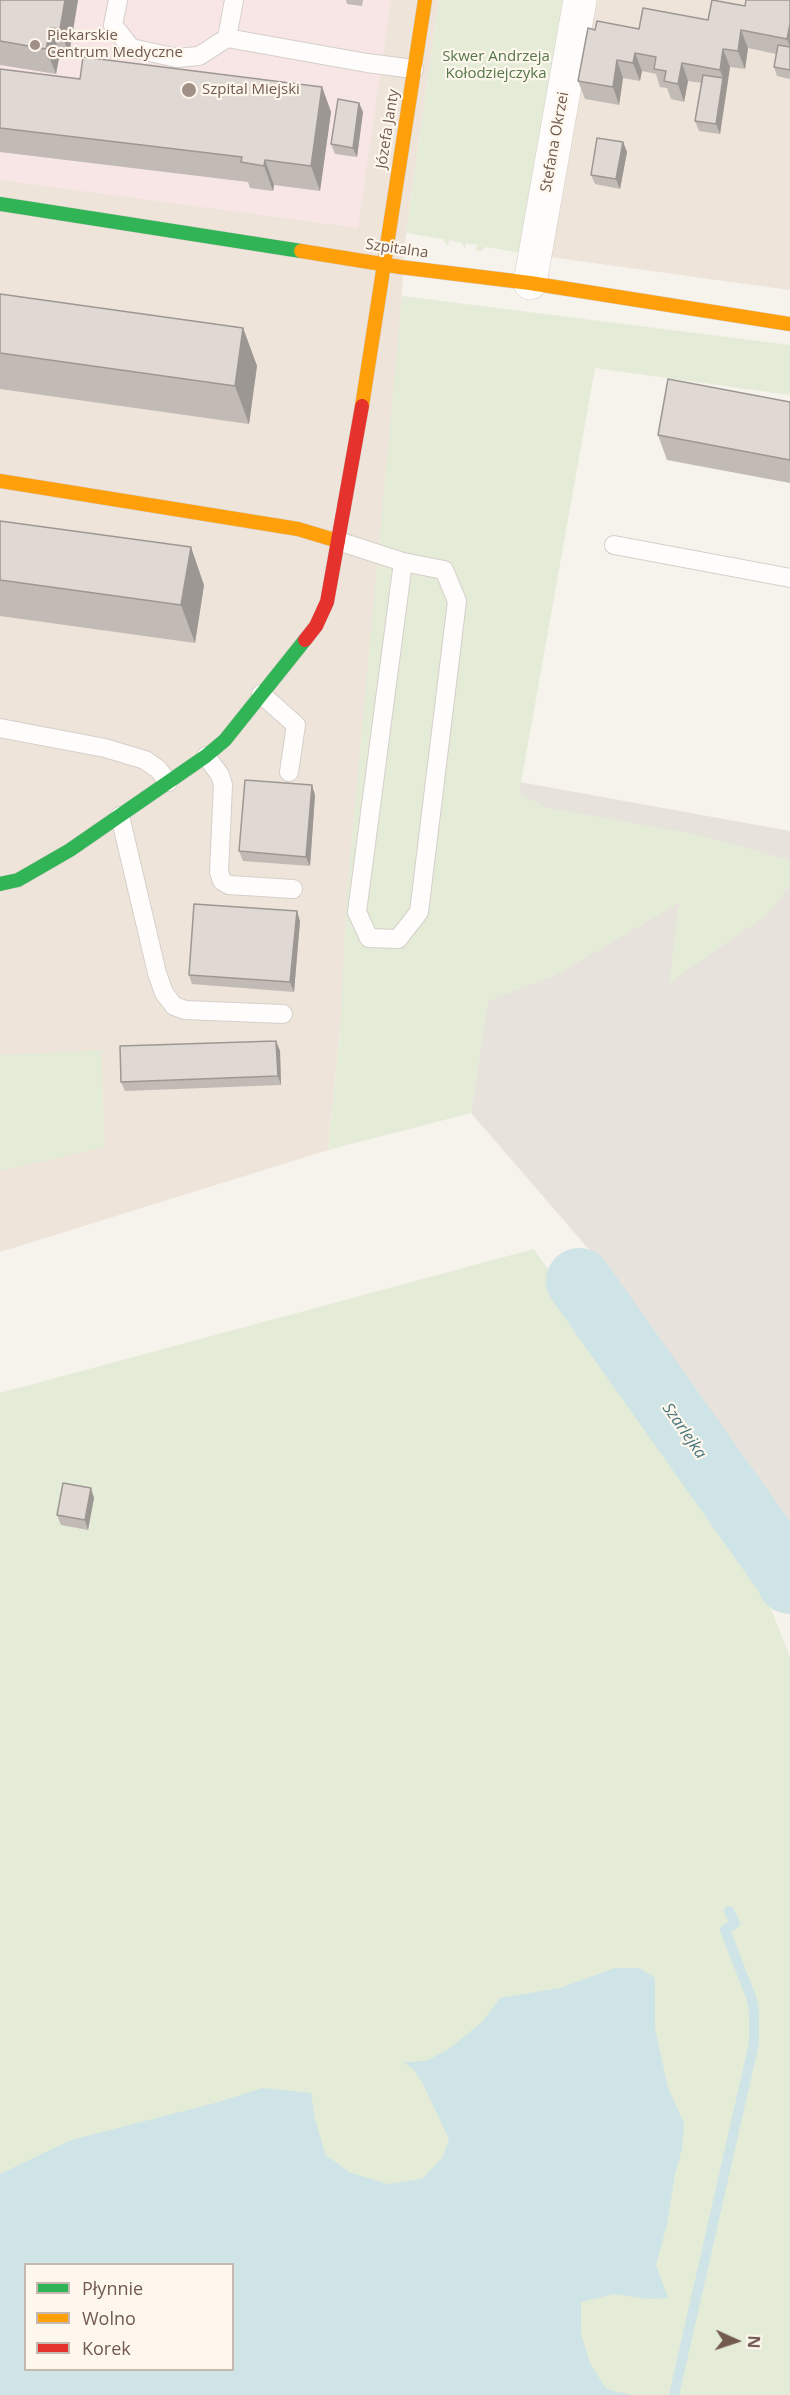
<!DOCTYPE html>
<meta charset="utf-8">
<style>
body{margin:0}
#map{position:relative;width:790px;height:2395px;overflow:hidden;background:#f6f2ec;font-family:"Open Sans",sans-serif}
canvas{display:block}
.legend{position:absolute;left:24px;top:2263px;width:210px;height:108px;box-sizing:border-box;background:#fdf7ee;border:2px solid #c5b8ae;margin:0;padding:8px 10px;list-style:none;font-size:18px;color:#725a4e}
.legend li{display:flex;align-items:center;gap:12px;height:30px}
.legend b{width:30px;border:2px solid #c5b8ae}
.north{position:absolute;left:706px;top:2311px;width:60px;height:60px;-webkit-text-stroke:4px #fdf7ee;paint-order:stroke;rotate:93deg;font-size:16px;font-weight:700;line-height:24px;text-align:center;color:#725a4e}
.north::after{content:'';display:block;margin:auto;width:21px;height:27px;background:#725a4e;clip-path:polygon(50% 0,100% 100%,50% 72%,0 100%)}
</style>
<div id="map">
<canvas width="790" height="2395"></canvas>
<ul class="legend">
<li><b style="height:8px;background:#30b455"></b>Płynnie</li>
<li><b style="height:8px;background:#ff9f0a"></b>Wolno</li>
<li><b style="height:8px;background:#e5322d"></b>Korek</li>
</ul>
<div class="north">N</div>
</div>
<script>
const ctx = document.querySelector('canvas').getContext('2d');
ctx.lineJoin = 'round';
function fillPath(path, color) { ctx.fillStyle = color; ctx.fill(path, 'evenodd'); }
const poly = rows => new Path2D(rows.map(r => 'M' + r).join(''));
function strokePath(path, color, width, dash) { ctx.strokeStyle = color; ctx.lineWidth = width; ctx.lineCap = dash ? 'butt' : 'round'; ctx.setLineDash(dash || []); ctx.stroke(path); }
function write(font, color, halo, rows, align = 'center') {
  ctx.font = font + ' "Open Sans",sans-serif'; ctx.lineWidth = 4.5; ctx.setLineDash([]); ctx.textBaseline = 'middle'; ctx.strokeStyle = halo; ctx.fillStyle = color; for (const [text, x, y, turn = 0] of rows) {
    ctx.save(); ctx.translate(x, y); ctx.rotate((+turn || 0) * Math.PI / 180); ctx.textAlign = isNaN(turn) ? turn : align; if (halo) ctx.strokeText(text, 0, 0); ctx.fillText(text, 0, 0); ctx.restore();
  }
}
const residential = poly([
 [0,0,439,0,406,233,377,652,328,1150,0,1252],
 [574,0,790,0,790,290,528,254]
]);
const industrial = poly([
 [520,782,790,831,790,1526,625,1291,471,1113]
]);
const medical = poly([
 [0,0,391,0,358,228,0,180]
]);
const green = poly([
 [439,0,574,0,528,254,486,247,481,251,476,251,477,245,466,243,465,249,462,243,449,240,448,246,443,239,406,233],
 [402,296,790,345,790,395,595,368,519,794,549,808,695,834,790,860,790,885,768,914,669,983,679,903,556,975,488,1001,471,1113,328,1150,340,1031,347,890],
 [101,1050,105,1147,0,1171,0,1055],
 [534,1249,756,1571,790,1657,790,2395,0,2395,0,1393],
 [26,2264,232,2264,232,2370,26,2370]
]);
const water = poly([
 [615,1968,639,1968,655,1978,655,2028,668,2088,684,2123,682,2149,675,2174,667,2224,656,2265,668,2298,648,2299,614,2294,581,2302,581,2334,590,2363,606,2389,632,2395,0,2395,0,2174,71,2140,215,2103,263,2088,311,2093,315,2118,325,2154,349,2172,387,2184,422,2179,443,2157,449,2139,422,2082,412,2068,404,2063,428,2060,449,2049,483,2021,500,1998,560,1988],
 [26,2264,232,2264,232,2370,26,2370]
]);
const stream = poly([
 [674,2395,754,2043,754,2011,751,1997,725,1930,735,1923,729,1911]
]);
const river = poly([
 [579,1281,786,1573,790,1581]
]);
const lane = poly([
 [118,0,113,25,131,48,177,58,199,56,227,38,234,0],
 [227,38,367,63,414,69],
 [338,541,403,562,444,570,457,601,419,912,398,939,369,938,357,912,403,562],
 [614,545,790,578],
 [261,694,296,725,289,772],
 [0,728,105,748,145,760,158,769,168,782],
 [206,756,220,775,223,785,219,872,222,881,229,885,293,889],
 [120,816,157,973,164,993,174,1006,185,1010,283,1014]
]);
const street = poly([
 [530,283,580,0]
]);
const fast = poly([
 [0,204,301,251],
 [0,884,18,880,70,850,206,756,225,740,305,640]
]);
const slow = poly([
 [301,251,400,267,530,283,790,324],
 [362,406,425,0],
 [0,481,298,529,338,541]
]);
const jam = poly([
 [305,640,316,626,327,602,362,406]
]);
const wall = poly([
 [0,0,78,0,69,55,60,53,56,74,0,65],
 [346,0,363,0,362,6,347,4],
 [790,0,790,79,777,76,774,67,776,54,748,48,745,69,730,67,720,134,699,131,695,121,702,83,688,81,684,102,671,99,667,88,660,87,656,74,642,71,640,81,623,78,619,105,585,99,578,81,595,30,639,29,708,20,745,6],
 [0,69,80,79,322,87,331,112,320,191,274,185,273,191,250,188,248,182,0,152],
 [359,103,363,112,357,157,335,154,331,144],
 [623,142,627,152,620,189,595,184,591,175],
 [0,294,243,328,257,366,249,424,0,389],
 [790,402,790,483,667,460,658,435],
 [0,521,204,585,195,643,0,616],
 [315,795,310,866,243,861,239,851],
 [300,921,294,992,192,984,189,975],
 [276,1041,280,1051,281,1085,125,1091,121,1082],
 [94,1498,88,1530,61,1525,57,1515]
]);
const shadedWall = poly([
 [65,0,78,0,69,55,60,29],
 [790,24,790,47,787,39],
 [51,28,60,53,56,74,46,49],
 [741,30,748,48,745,69,738,51],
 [723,49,730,67,720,134,716,124,723,78,720,70],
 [635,53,642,71,640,81,633,63],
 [617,60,623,78,619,105,613,87],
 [682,63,688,81,684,102,678,84],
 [322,87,331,112,320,191,311,166],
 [359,103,363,112,357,157,353,148],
 [623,142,627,152,620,189,616,179],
 [265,160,274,185,273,191,264,166],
 [243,328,257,366,249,424,235,386],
 [191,547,204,585,195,643,181,605],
 [312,785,315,795,310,866,306,857],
 [297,911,300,921,294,992,290,982],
 [276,1041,280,1051,281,1085,278,1076],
 [91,1488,94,1498,88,1530,85,1520]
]);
const building = poly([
 [0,0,65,0,60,29,51,28,46,49,0,41,0,0],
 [712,0,745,6,746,0,790,0,790,24,787,39,741,30,738,51,723,49,720,70,682,63,678,84,664,81,666,71,654,69,656,57,635,53,633,63,617,60,613,87,578,81,588,28,595,30,597,21,639,29,643,8,708,20,712,0],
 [778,45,790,47,790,70,774,67,778,45],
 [83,57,322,87,311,166,265,160,264,166,241,162,242,157,0,128,0,69,80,79,83,57],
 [703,75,723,78,716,124,695,121,703,75],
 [338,99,359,103,353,148,331,144,338,99],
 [597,138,623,142,616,179,591,175,597,138],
 [0,294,243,328,235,386,0,353,0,294],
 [668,379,790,402,790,460,658,435,668,379],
 [0,521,191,547,181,605,0,580,0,521],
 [245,780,312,785,306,857,239,851,245,780],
 [194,904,297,911,290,982,189,975,194,904],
 [276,1041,278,1076,121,1082,120,1046,276,1041],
 [63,1483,91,1488,85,1520,57,1515,63,1483]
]);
const markers = [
 [35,45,6,"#a08f85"],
 [189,90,8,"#a08f85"]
];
const poiNames = [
 ["Piekarskie",47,36],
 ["Centrum Medyczne",47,53],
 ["Szpital Miejski",202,90]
];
const parkNames = [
 ["Skwer Andrzeja",496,57],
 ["Kołodziejczyka",496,74]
];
const streetNames = [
 ["Józefa Janty",388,129,-81],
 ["Stefana Okrzei",555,142,-80],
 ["Szpitalna",397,249,8]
];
const waterNames = [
 ["Szarlejka",684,1431,55]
];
fillPath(residential, '#eee4da');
fillPath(industrial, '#e8e2dd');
fillPath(medical, '#f7e6e5');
fillPath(green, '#e4ecd8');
fillPath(water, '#cfe4e6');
strokePath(stream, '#cfe4e6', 10);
strokePath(river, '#cfe4e6', 66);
strokePath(lane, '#d6cfca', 20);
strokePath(street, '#d6cfca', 34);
strokePath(fast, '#d5cec8', 15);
strokePath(slow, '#d5cec8', 15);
strokePath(jam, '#d5cec8', 15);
strokePath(lane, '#fefdfc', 18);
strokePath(street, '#fefdfc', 33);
strokePath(fast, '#30b455', 14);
strokePath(slow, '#ff9f0a', 14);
strokePath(jam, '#e5322d', 14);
fillPath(wall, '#c1bab5');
fillPath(shadedWall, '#9d9793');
fillPath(building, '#e0d8d2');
strokePath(building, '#9d9793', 1.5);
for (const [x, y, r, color] of markers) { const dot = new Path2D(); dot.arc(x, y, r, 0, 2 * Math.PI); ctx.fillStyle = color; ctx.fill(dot); strokePath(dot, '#fdf7ee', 2); }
write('15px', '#725a4e', '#fdf7ee', poiNames, 'left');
write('15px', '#567747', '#fdf7ee', parkNames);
write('15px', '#725a4e', '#fdf7ee', streetNames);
write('italic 16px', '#47767d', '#fdf7ee', waterNames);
</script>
